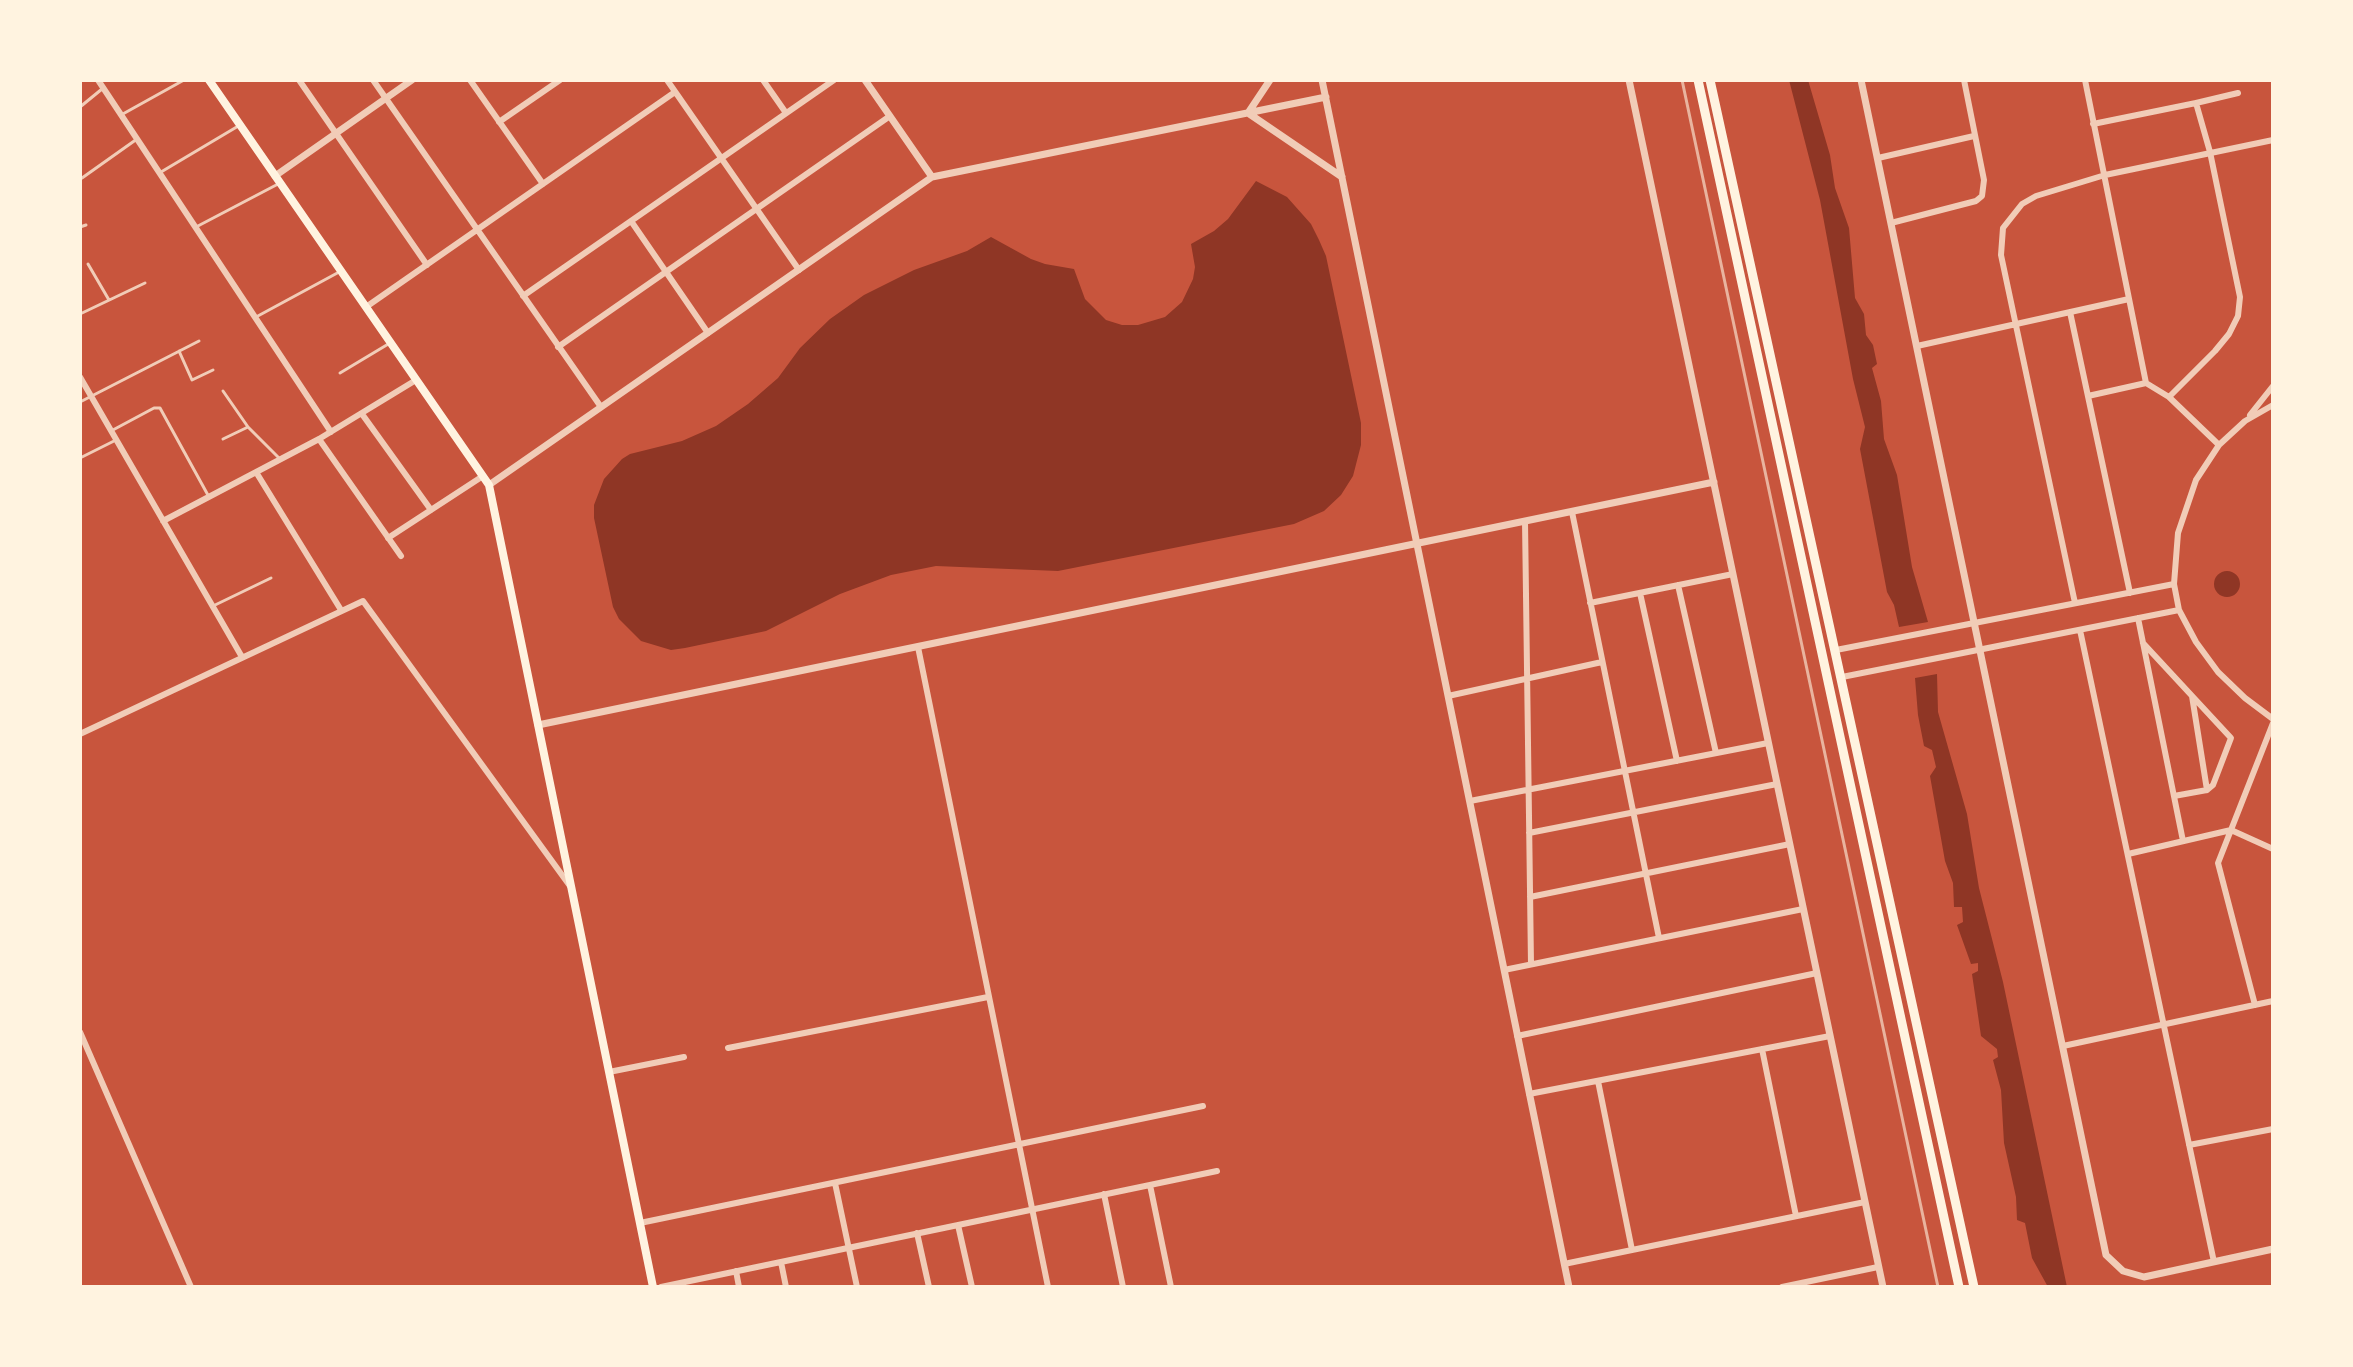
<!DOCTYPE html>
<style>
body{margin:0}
#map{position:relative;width:2353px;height:1367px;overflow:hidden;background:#c8553d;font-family:"Libre Baskerville",serif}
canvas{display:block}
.frame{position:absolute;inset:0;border:82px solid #fff3e0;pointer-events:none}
</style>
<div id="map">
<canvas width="2353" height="1367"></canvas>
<div class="frame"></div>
</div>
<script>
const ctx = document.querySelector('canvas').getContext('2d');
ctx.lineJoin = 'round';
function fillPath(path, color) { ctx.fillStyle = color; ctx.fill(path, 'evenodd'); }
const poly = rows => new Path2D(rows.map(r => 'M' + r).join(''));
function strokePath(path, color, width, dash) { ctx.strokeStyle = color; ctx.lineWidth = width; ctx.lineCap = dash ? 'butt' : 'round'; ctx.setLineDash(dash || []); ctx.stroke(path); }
const water = poly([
 [1789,80,1808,80,1830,155,1835,188,1849,228,1855,298,1864,314,1866,335,1873,345,1877,364,1872,368,1881,401,1884,439,1897,475,1912,567,1928,622,1899,627,1894,605,1887,592,1860,449,1865,427,1853,379,1820,200],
 [1256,181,1287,197,1311,224,1319,240,1326,256,1361,423,1361,445,1353,476,1341,495,1324,511,1294,524,1058,571,936,566,891,575,840,594,766,631,685,648,671,650,641,641,619,619,613,607,594,518,594,505,604,479,622,459,630,454,682,441,716,426,748,404,778,378,800,348,830,319,864,295,914,270,967,251,991,237,1031,259,1045,264,1074,269,1085,299,1106,320,1122,325,1138,325,1165,317,1182,302,1193,279,1195,267,1191,244,1214,231,1228,219],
 '2214 584a13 13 0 1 1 26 0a13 13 0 1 1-26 0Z',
 [1937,674,1938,712,1967,814,1979,888,2003,982,2067,1287,2048,1287,2032,1258,2025,1223,2017,1220,2016,1197,2004,1143,2001,1090,1993,1060,1998,1057,1997,1049,1981,1036,1972,974,1978,971,1978,963,1971,964,1957,925,1963,922,1962,907,1954,907,1953,883,1945,861,1930,776,1936,767,1932,750,1924,746,1918,715,1915,678]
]);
const service = poly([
 [80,107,102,89],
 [121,115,184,80],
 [161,172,240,125],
 [82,178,137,139],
 [80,227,86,225],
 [196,227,280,183],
 [88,264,109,300],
 [80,314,145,283],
 [256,317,341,271],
 [179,351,192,380,213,370],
 [340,373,390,343],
 [223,391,248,427,280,459],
 [80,402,199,341],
 [111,431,154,408,160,408,209,497],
 [223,439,248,427],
 [80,458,116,440],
 [213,606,271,578]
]);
const minor = poly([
 [98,80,331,432],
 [299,80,427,265],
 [373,80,601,407],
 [470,80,543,184],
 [667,80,799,270],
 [763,80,786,113],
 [2085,80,2146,383,2169,397,2219,445],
 [499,122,560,80],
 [2093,124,2196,103],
 [1878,158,1974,136],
 [631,221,708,333],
 [1891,223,1976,201,1982,196,1984,180,1964,80],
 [523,296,834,80],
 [366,307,675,92],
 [2070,312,2130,593],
 [1917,346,2129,299],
 [558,347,890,116],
 [80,377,242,657],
 [2088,396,2146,383],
 [2169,397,2215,351,2229,334,2238,316,2240,297,2210,152,2196,103,2238,93],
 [2273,405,2245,421,2219,445,2196,480,2178,533,2174,584,2179,610,2196,642,2218,672,2245,698,2273,719],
 [362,414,431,510],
 [2250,415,2273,386],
 [319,439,401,556],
 [256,472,341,610],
 [1572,512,1659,938],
 [163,521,319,439,416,380],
 [1525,521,1531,964],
 [388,538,483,476],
 [1678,585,1716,753],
 [1640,593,1677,761],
 [1590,603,1733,574],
 [2075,603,2001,255,2003,228,2022,204,2036,196,2105,175,2273,140],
 [2138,618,2183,841],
 [2080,630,2214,1262],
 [2143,643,2231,738,2213,785,2207,790,2192,696],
 [918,647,1048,1287],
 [1836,650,2174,584],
 [1842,677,2179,610],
 [1448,696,1602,662],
 [80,734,363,601,570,886],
 [2174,796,2207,790],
 [1470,801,1768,743],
 [1529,833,1777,784],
 [2128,854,2231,830,2273,849],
 [1530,897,1790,844],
 [1504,970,1803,909],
 [2255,1005,2218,863,2273,723],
 [80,1032,191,1287],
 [1517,1036,1817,973],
 [2063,1046,2273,1001],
 [728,1048,988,997],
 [1762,1049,1796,1216],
 [609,1072,684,1057],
 [1598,1081,1632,1250],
 [1529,1094,1830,1036],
 [2189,1145,2273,1129],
 [835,1183,857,1287],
 [1150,1185,1171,1287],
 [1104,1194,1123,1287],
 [640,1223,1203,1106],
 [958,1225,972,1287],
 [917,1233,929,1287],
 [781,1262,786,1287],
 [1564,1264,1865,1202],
 [736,1271,739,1287],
 [661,1287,1217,1171],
 [1782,1287,1878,1267]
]);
const tertiary = poly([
 [865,80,932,177],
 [1322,80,1569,1287],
 [1629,80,1883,1287],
 [1861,80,2106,1255,2123,1271,2144,1277,2273,1249],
 [1248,113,1342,177],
 [1248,113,1270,80],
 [275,176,412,80],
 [489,485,932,177,1326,97],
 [538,725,1714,482]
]);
const secondary = poly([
 [209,80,489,485,653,1287]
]);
const trunk = poly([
 [1698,80,1959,1287],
 [1710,80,1974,1287]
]);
const rail = poly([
 [1682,80,1938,1287]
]);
fillPath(water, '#8f3625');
strokePath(service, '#f1ccb7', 3);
strokePath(minor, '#f1ccb7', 6);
strokePath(tertiary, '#f1ccb7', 7);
strokePath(secondary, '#fff3e0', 8);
strokePath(trunk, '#fff3e0', 9);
strokePath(rail, '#e9b49f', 3);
</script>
